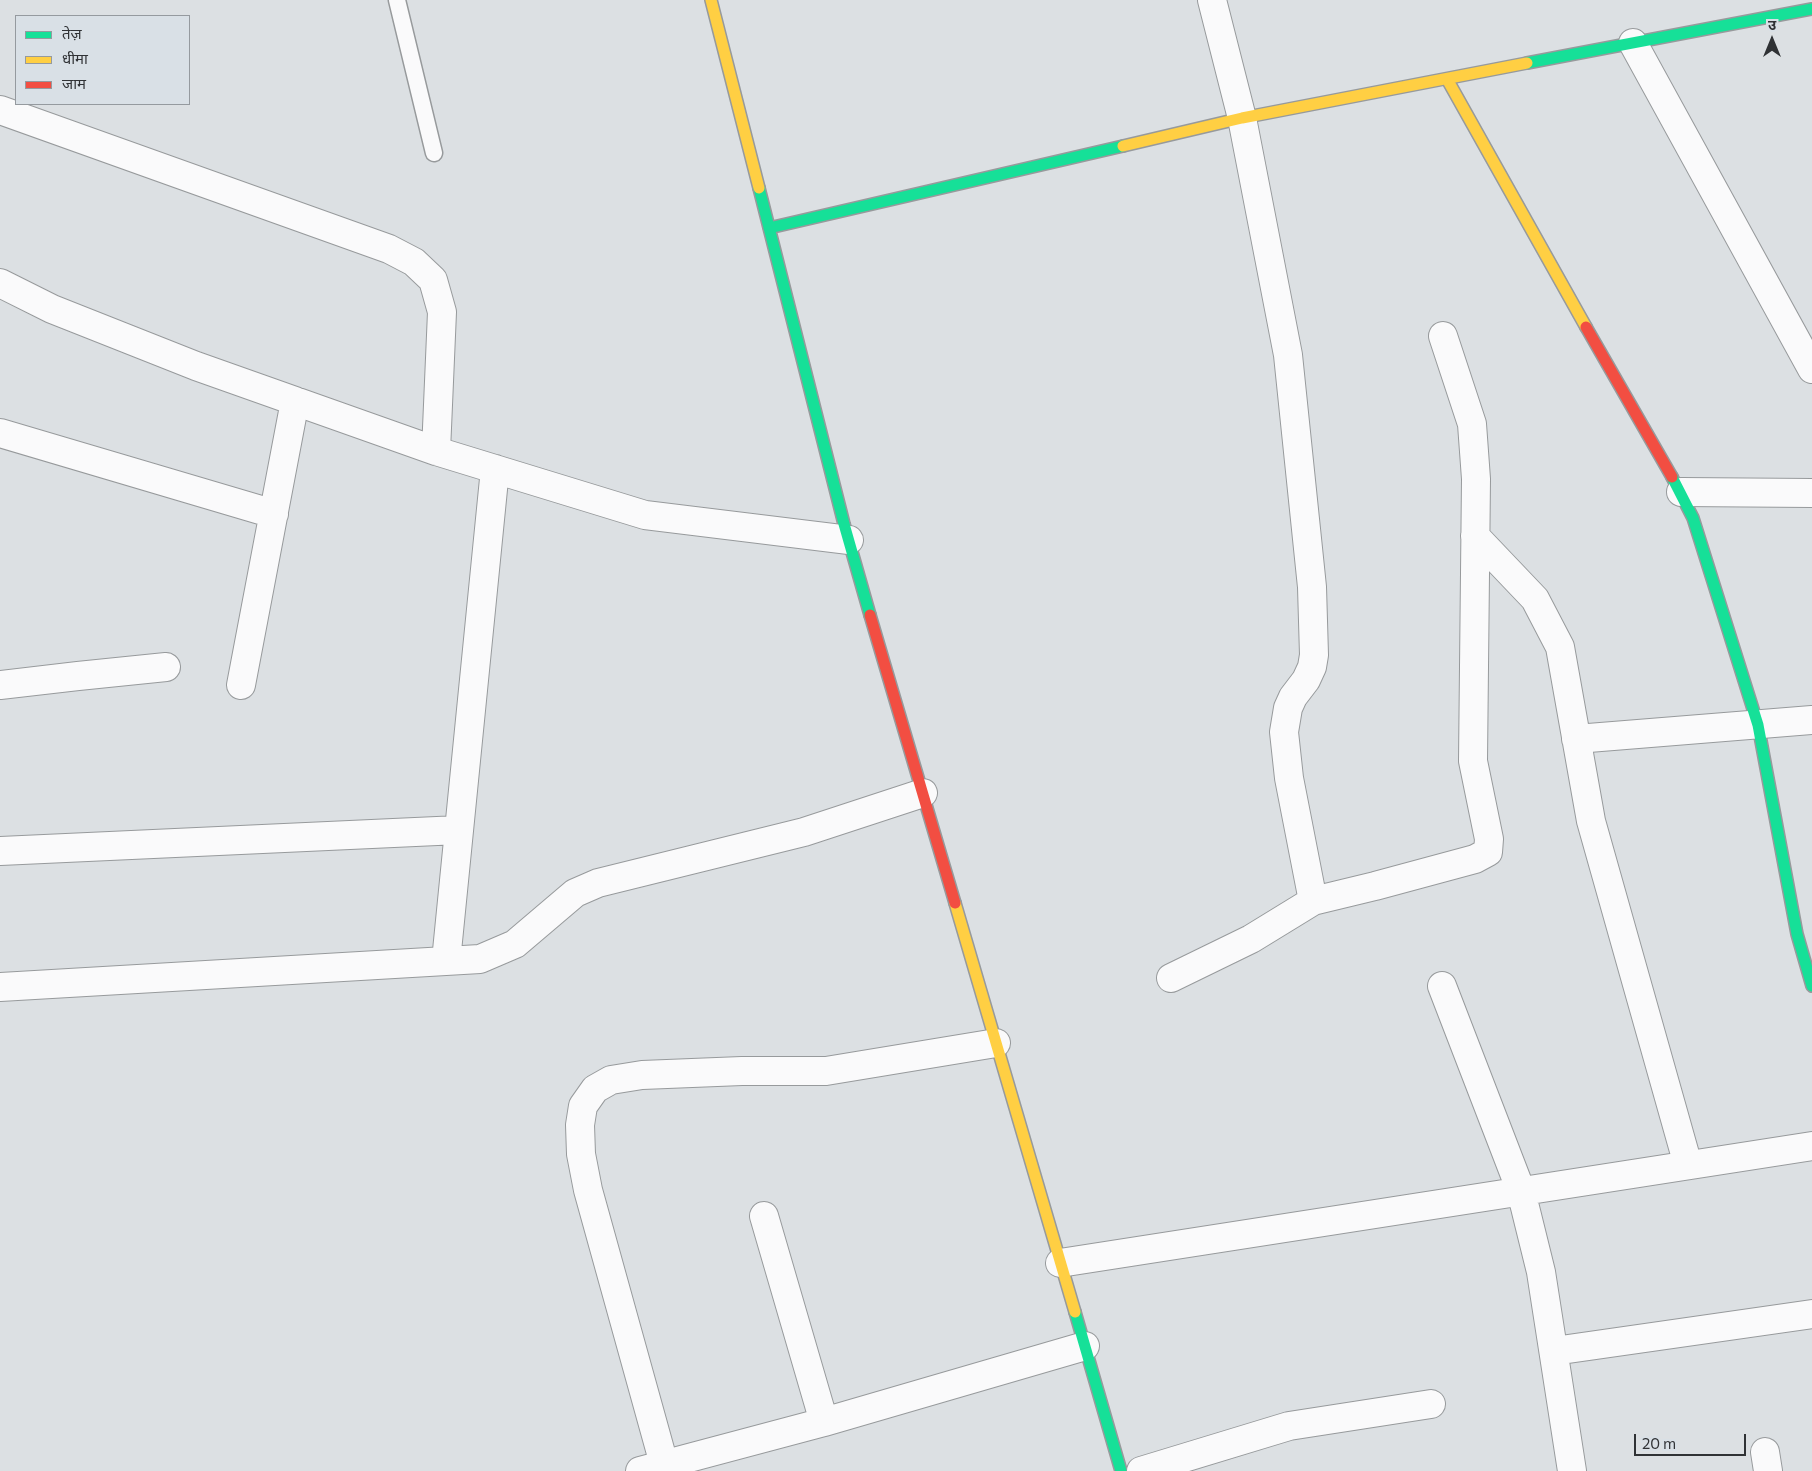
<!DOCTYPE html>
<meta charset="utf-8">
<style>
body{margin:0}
#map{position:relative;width:1812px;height:1471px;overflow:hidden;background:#dce0e3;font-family:Commissioner,"Noto Sans Devanagari",sans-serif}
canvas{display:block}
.legend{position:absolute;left:15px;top:15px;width:175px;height:90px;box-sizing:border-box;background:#d9e0e6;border:1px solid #959a9f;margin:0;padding:6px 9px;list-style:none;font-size:15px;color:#303235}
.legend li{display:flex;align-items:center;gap:10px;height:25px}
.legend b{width:25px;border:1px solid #959a9f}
.north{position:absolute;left:1747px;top:15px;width:50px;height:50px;-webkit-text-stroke:4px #d9e0e6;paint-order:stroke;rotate:0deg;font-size:14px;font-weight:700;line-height:20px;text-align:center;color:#303235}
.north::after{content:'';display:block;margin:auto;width:18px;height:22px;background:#303235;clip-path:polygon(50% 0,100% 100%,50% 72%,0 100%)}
.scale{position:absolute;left:1634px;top:1434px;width:112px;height:22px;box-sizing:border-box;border:2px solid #303235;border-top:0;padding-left:6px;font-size:15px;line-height:18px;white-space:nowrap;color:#303235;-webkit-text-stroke:4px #d9e0e6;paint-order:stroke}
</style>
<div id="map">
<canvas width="1812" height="1471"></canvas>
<ul class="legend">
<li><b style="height:6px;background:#16e098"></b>तेज़</li>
<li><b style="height:6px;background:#ffcf43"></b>धीमा</li>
<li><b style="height:6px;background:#f24e42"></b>जाम</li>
</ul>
<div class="north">उ</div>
<div class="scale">20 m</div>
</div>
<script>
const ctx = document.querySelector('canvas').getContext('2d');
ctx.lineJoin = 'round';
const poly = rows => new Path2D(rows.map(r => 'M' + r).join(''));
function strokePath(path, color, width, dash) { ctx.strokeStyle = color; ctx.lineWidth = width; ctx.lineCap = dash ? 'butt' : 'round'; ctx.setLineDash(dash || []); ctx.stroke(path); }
const lane = poly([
 [397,0,434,153]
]);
const street = poly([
 [1212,0,1242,118,1288,355,1312,587,1314,655,1312,667,1306,680,1293,697,1288,708,1284,732,1289,778,1313,901],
 [1633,43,1812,369],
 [0,110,389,249,414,262,433,280,442,312,436,451],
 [0,283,52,309,196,366,436,451,645,515,849,540],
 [0,433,274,514],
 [1681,492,1812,493],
 [1475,536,1535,599,1560,647,1591,821,1688,1165],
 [0,685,78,676,166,667],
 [241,685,295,401],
 [1576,739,1812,720],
 [0,851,459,830],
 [446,961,495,469],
 [1171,978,1251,939,1313,901,1375,886,1475,859,1488,852,1489,839,1473,761,1476,479,1472,424,1443,336],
 [1442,986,1521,1191,1541,1272,1572,1471],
 [0,987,480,959,515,944,575,893,598,883,804,832,923,793],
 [764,1216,824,1422],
 [1060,1263,1812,1146],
 [1554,1351,1812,1314],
 [1765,1452,1768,1471],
 [664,1464,588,1190,581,1154,580,1125,583,1106,595,1089,611,1080,642,1075,742,1071,826,1071,996,1043],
 [640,1471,824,1422,1085,1346],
 [1141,1471,1289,1426,1431,1404]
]);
const fast = poly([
 [1527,63,1812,9],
 [759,188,844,524,870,615],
 [769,228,1123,146],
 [1672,477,1693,518,1758,725,1797,934,1812,986],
 [1075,1312,1121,1471]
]);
const slow = poly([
 [711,0,759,188],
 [1447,79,1586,327],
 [1123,146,1242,118,1527,63],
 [955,903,1075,1312]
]);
const jam = poly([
 [1586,327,1672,477],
 [870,615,955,903]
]);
strokePath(lane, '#979a9c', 19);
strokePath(street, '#979a9c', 30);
strokePath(fast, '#979a9c', 14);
strokePath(slow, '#979a9c', 14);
strokePath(jam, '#979a9c', 14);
strokePath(lane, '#fafafb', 16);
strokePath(street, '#fafafb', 28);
strokePath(fast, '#16e098', 11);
strokePath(slow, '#ffcf43', 11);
strokePath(jam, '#f24e42', 11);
</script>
